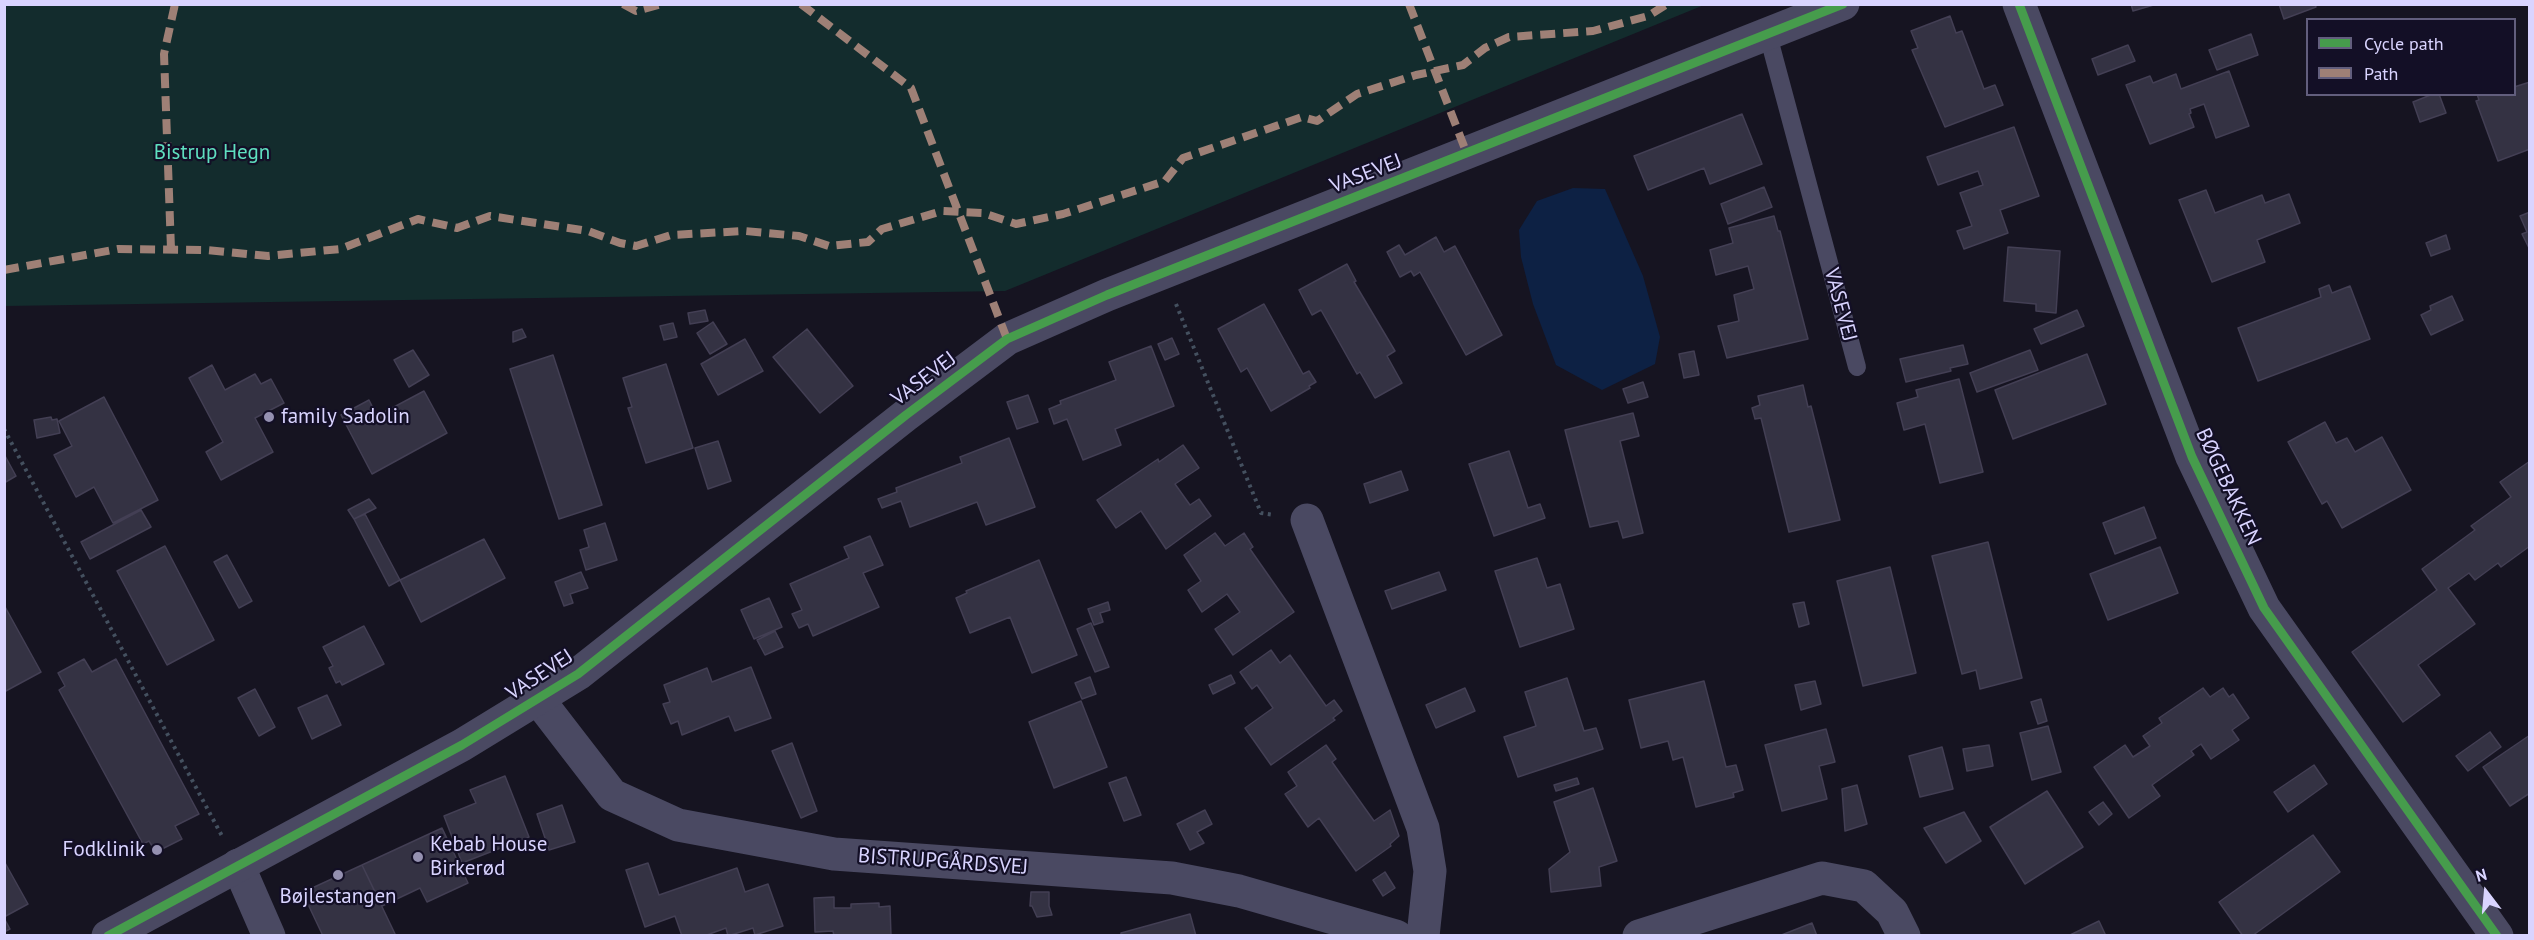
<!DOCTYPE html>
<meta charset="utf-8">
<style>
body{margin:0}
#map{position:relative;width:2534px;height:940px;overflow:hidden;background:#161421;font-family:"PT Sans",sans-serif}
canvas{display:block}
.frame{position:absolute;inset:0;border:6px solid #d9d4ff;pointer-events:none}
.legend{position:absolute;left:2306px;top:18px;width:210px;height:78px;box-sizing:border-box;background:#130f26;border:2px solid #625e7d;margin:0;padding:8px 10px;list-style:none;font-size:18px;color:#d9d4ff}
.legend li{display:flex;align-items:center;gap:12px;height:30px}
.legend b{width:30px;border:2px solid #625e7d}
.north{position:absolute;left:2456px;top:862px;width:60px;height:60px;-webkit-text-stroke:4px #130f26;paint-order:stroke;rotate:344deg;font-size:16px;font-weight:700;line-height:24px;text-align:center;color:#d9d4ff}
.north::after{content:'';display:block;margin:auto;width:21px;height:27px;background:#d9d4ff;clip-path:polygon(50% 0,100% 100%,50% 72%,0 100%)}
</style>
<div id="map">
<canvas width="2534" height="940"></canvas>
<div class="frame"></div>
<ul class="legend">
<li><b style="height:8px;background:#469c4c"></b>Cycle path</li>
<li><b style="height:8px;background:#9e8076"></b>Path</li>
</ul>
<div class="north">N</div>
</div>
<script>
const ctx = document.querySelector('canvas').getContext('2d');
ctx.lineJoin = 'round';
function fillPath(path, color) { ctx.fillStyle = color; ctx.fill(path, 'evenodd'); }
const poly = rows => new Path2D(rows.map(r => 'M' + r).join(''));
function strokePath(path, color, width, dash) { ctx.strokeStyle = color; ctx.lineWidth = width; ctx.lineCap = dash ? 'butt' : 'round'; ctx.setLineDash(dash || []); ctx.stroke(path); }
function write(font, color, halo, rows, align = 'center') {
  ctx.font = font + ' "PT Sans",sans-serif'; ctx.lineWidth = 4.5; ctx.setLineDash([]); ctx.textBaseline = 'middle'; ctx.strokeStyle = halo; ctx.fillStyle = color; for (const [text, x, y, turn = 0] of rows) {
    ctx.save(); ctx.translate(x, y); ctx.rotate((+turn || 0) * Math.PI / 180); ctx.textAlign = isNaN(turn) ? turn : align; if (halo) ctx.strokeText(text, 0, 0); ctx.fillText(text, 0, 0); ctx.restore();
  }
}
const green = poly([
 [4,5,5,4,1704,5,1005,291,5,306]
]);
const water = poly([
 [1573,188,1605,189,1643,276,1660,337,1655,364,1602,390,1556,365,1533,304,1521,257,1519,230,1537,201]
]);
const building = poly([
 [2131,4,2157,4,2133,11,2131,4],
 [2279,4,2315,4,2316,7,2284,19,2279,4],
 [1950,16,1956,33,1962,31,1984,89,1995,85,2003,105,1945,127,1912,50,1918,48,1911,31,1950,16],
 [2251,34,2258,55,2217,70,2209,50,2251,34],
 [2128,45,2135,61,2098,75,2092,59,2128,45],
 [2229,71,2249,126,2216,138,2204,104,2190,109,2191,113,2189,114,2194,127,2150,144,2126,85,2150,76,2153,83,2176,74,2181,89,2229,71],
 [2530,82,2530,149,2498,161,2476,101,2479,100,2477,94,2514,94,2514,87,2530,82],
 [2433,94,2439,94,2446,113,2420,122,2413,102,2433,94],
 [1742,114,1762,164,1710,184,1704,168,1648,190,1634,156,1742,114],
 [2014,127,2039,196,2000,210,2008,233,1964,249,1957,231,1972,226,1960,193,1983,185,1978,171,1938,185,1927,157,2014,127],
 [1764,187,1772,207,1728,224,1721,204,1764,187],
 [2206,190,2215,213,2262,195,2265,203,2289,194,2300,223,2257,240,2265,262,2212,282,2179,200,2206,190],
 [2530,212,2530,250,2522,234,2527,232,2520,216,2530,212],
 [1774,216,1778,231,1780,231,1808,339,1727,358,1718,326,1739,321,1734,295,1754,289,1748,266,1716,275,1710,250,1733,243,1729,228,1774,216],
 [2446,235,2450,249,2431,256,2426,243,2446,235],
 [1436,237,1444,252,1455,246,1502,335,1466,355,1420,272,1414,276,1411,271,1400,277,1387,252,1399,245,1405,255,1436,237],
 [2008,247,2060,251,2056,313,2036,311,2036,304,2004,301,2008,247],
 [1347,264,1356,281,1354,282,1395,351,1387,356,1402,383,1375,398,1360,372,1357,374,1321,310,1312,315,1299,290,1347,264],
 [2329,285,2332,293,2350,286,2370,339,2258,381,2238,328,2321,297,2319,289,2329,285],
 [2452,296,2463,320,2431,335,2421,315,2431,310,2430,306,2452,296],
 [1264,304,1303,374,1309,371,1316,382,1309,386,1310,388,1271,411,1247,368,1241,372,1218,329,1264,304],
 [705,310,708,321,690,324,688,313,705,310],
 [2077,310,2084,326,2041,344,2034,329,2077,310],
 [713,322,727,344,710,354,697,333,713,322],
 [673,323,677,337,664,340,660,326,673,323],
 [522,329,526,337,513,342,513,332,522,329],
 [807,329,853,386,820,413,773,357,807,329],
 [1172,338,1179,354,1165,360,1158,344,1172,338],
 [745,339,763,371,718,395,701,364,745,339],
 [1963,345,1968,364,1950,368,1951,371,1906,382,1900,359,1963,345],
 [1151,346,1174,406,1115,429,1121,445,1083,460,1067,419,1054,424,1049,409,1061,404,1060,401,1116,380,1109,362,1151,346],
 [413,350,429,375,409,387,394,360,413,350],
 [2030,350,2038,370,1977,392,1970,373,2030,350],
 [1694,351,1699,375,1684,378,1679,354,1694,351],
 [2087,354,2106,404,2013,439,1995,390,2087,354],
 [553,355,602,505,559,519,510,369,553,355],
 [666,364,693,448,646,463,628,408,632,407,623,378,666,364],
 [212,365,225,390,255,374,261,384,271,379,284,403,255,418,273,452,221,480,206,452,223,442,189,378,212,365],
 [1959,379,1983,472,1940,483,1925,424,1904,430,1897,403,1918,397,1916,390,1959,379],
 [1643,382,1648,397,1628,403,1623,389,1643,382],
 [1803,385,1808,407,1811,406,1840,520,1789,532,1761,418,1755,419,1752,408,1760,405,1758,396,1803,385],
 [424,391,447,433,372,474,341,415,369,400,377,416,424,391],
 [1028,395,1038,422,1017,429,1007,402,1028,395],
 [104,397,158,500,113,523,94,487,76,497,54,455,72,446,59,421,104,397],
 [1633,413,1639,436,1620,441,1643,533,1623,538,1618,521,1590,527,1565,430,1633,413],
 [51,417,52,420,57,419,60,433,37,438,34,420,51,417],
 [2325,422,2336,443,2347,438,2355,452,2382,437,2411,490,2342,528,2327,501,2322,504,2288,442,2325,422],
 [1009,438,1035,507,986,525,977,502,910,527,901,501,882,508,878,499,897,492,896,488,962,463,960,457,1009,438],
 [718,441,731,481,708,489,695,448,718,441],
 [1183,445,1199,468,1175,484,1190,505,1199,499,1211,516,1166,549,1141,511,1116,528,1097,500,1158,459,1159,462,1183,445],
 [1509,451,1528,508,1540,504,1545,518,1494,536,1469,464,1509,451],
 [4,454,16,476,4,483,4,454],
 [2530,461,2530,546,2501,567,2498,563,2475,580,2469,573,2448,588,2475,624,2418,665,2440,695,2403,722,2352,652,2437,590,2422,569,2475,530,2471,526,2511,497,2500,482,2530,461],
 [1401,471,1408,490,1370,503,1364,484,1401,471],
 [369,499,376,508,354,519,348,510,369,499],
 [2144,507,2156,538,2115,554,2103,523,2144,507],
 [141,510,151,527,90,559,81,542,141,510],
 [365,514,400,580,389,586,354,519,365,514],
 [605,523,617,560,586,570,580,550,589,547,584,530,605,523],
 [1215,533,1225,546,1244,533,1253,547,1250,549,1294,612,1233,655,1215,629,1240,612,1227,594,1202,612,1188,590,1201,581,1184,555,1215,533],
 [870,536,883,565,863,573,879,607,813,636,808,624,799,628,792,614,802,610,790,584,849,558,844,547,870,536],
 [484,539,505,578,421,622,400,580,484,539],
 [1988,542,2022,678,1980,689,1976,670,1962,674,1932,556,1988,542],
 [165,546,214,640,167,665,117,571,165,546],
 [2160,547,2178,593,2108,620,2090,574,2160,547],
 [227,555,252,601,239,608,214,562,227,555],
 [1537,558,1547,588,1560,584,1574,629,1520,647,1495,571,1537,558],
 [1039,560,1077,655,1032,673,1010,617,970,633,956,598,967,593,966,591,1039,560],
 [1890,567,1916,673,1863,686,1837,581,1890,567],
 [581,572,588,588,570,594,573,603,564,606,555,582,581,572],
 [1439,572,1446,590,1392,609,1385,591,1439,572],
 [769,598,782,627,754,639,741,610,769,598],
 [1108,602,1110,610,1100,613,1103,622,1094,625,1088,609,1108,602],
 [1804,602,1809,624,1799,627,1793,604,1804,602],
 [4,605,41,672,4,692,4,605],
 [1091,623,1109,667,1095,672,1077,629,1091,623],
 [364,626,384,664,342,685,340,681,336,683,329,668,333,666,323,647,364,626],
 [775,631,783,647,765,655,757,640,775,631],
 [1271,650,1280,663,1290,655,1326,706,1334,700,1342,711,1333,718,1335,720,1271,765,1245,728,1273,708,1257,685,1252,689,1240,672,1271,650],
 [84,659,92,672,116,659,199,814,175,826,182,839,156,852,149,841,143,844,59,690,65,686,58,673,84,659],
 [751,667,771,718,735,731,729,716,682,735,678,721,671,724,663,704,670,702,664,685,707,668,712,682,751,667],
 [1231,675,1235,683,1213,694,1209,685,1231,675],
 [1090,677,1096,694,1082,699,1075,683,1090,677],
 [1567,678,1584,731,1596,728,1603,749,1518,777,1504,737,1536,726,1525,692,1567,678],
 [1704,681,1726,767,1736,765,1743,790,1733,793,1734,797,1696,807,1683,757,1673,760,1668,741,1641,748,1629,700,1704,681],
 [1815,681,1821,704,1801,710,1795,685,1815,681],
 [1465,688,1475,711,1436,728,1426,705,1465,688],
 [2203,688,2210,697,2223,688,2229,697,2233,694,2249,718,2232,730,2239,740,2211,759,2201,744,2191,751,2194,755,2152,785,2160,796,2129,818,2094,767,2125,745,2133,757,2150,746,2143,736,2162,723,2159,718,2203,688],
 [255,689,275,727,259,736,238,698,255,689],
 [327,695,341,725,312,739,298,708,327,695],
 [2041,699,2047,721,2038,724,2031,702,2041,699],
 [1081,701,1107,767,1054,788,1029,722,1081,701],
 [2048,726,2061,772,2032,780,2020,733,2048,726],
 [1826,729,1835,762,1819,766,1827,799,1782,811,1765,745,1826,729],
 [2490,732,2501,747,2468,771,2456,756,2490,732],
 [2530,735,2530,793,2510,806,2483,767,2530,735],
 [792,743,817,811,801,818,772,751,792,743],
 [1326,745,1336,759,1332,762,1374,821,1390,810,1399,836,1390,844,1391,846,1356,871,1319,818,1308,827,1285,794,1297,786,1288,772,1326,745],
 [1989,745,1993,766,1967,771,1963,749,1989,745],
 [1942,747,1953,789,1920,797,1909,756,1942,747],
 [2314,765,2327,784,2288,812,2274,792,2314,765],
 [505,776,529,837,462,863,444,816,476,803,470,790,505,776],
 [1126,777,1141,815,1124,821,1109,783,1126,777],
 [1577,778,1579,784,1556,791,1554,785,1577,778],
 [1857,785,1867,824,1845,831,1842,789,1857,785],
 [1593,788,1617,861,1599,867,1601,886,1551,892,1549,869,1570,852,1554,802,1593,788],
 [2047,791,2083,847,2025,884,1990,827,2047,791],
 [2103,802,2112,814,2099,825,2089,812,2103,802],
 [562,805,575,842,549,850,537,814,562,805],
 [1205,810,1212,824,1197,832,1204,843,1190,850,1177,824,1205,810],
 [1964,812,1981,841,1946,863,1924,828,1964,812],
 [442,828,468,883,427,902,420,888,382,906,362,865,442,828],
 [2313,835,2340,872,2252,936,2243,936,2219,902,2313,835],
 [4,861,28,904,4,917,4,861],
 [648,863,659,895,737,868,745,892,768,884,783,926,755,935,753,928,728,936,726,928,704,936,682,936,675,916,645,927,626,870,648,863],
 [362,865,396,936,323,936,306,900,307,892,310,889,362,865],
 [1385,872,1395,888,1383,896,1373,880,1385,872],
 [1031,892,1049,892,1049,906,1052,915,1037,917,1032,906,1030,906,1031,892],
 [834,897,834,908,851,908,851,904,879,903,879,907,890,906,891,936,834,936,833,931,815,932,814,898,834,897],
 [1190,914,1196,936,1121,936,1121,933,1190,914],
 [4,918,10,929,4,932,4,918],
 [2099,921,2106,936,2068,936,2099,921],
 [1812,923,1817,936,1779,936,1812,923]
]);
const path = poly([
 [1176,304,1261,513,1274,515],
 [4,429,222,836]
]);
const service = poly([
 [1768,35,1857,367]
]);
const minor = poly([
 [2019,4,2192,457,2264,608,2497,936],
 [1307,520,1423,828,1430,871,1423,936],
 [538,699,612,795,678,825,834,854,1172,878,1239,891,1396,936],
 [238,865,269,936],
 [1639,936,1822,878,1864,886,1892,912,1904,936]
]);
const tertiary = poly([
 [108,936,462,745,578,674,906,415,1007,339,1107,295,1843,4]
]);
const quiet = poly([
 [623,4,636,11,662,4],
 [801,4,911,88,1007,339],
 [1409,4,1467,154],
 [171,249,164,54,175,4],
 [4,270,118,249,207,250,268,256,340,249,418,219,457,228,490,216,588,231,620,243,636,246,671,235,745,231,799,236,829,246,868,242,882,229,942,211,983,213,1016,224,1063,214,1165,181,1183,158,1302,117,1317,121,1357,94,1416,75,1463,65,1485,48,1509,37,1593,31,1648,16,1667,4]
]);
const cycleway = poly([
 [2019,4,2192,457,2264,608,2497,936],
 [108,936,462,745,578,674,906,415,1007,339,1107,295,1843,4]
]);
const markers = [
 [269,417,6,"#9591b1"],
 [157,850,6,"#9591b1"],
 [418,857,6,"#9591b1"],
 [338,875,6,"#9591b1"]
];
const parkNames = [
 ["Bistrup Hegn",212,153]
];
const streetNames = [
 ["VASEVEJ",1366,174,-21],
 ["VASEVEJ",1840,305,75],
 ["VASEVEJ",924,379,-37],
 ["BØGEBAKKEN",2228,487,65],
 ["VASEVEJ",540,675,-33],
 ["BISTRUPGÅRDSVEJ",943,862,4]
];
const poiNames = [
 ["family Sadolin",281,417],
 ["Kebab House",430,845],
 ["Birkerød",430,869],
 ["Fodklinik",145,850,"right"],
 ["Bøjlestangen",338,897,"center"]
];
fillPath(green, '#132c2d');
fillPath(water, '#0d2144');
fillPath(building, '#343243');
strokePath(building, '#433f54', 1.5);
strokePath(path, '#44505f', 4, [3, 4.5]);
strokePath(service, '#4a4962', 18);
strokePath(minor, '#4a4962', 33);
strokePath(tertiary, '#4a4962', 33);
strokePath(quiet, '#9e8076', 8, [15, 8]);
strokePath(cycleway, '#469c4c', 9);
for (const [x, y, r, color] of markers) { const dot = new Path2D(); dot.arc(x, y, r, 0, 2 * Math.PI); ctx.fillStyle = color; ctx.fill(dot); strokePath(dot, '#130f26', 2); }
write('21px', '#5fe0c0', '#130f26', parkNames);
write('21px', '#d9d4ff', '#130f26', streetNames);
write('21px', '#d9d4ff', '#130f26', poiNames, 'left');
</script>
